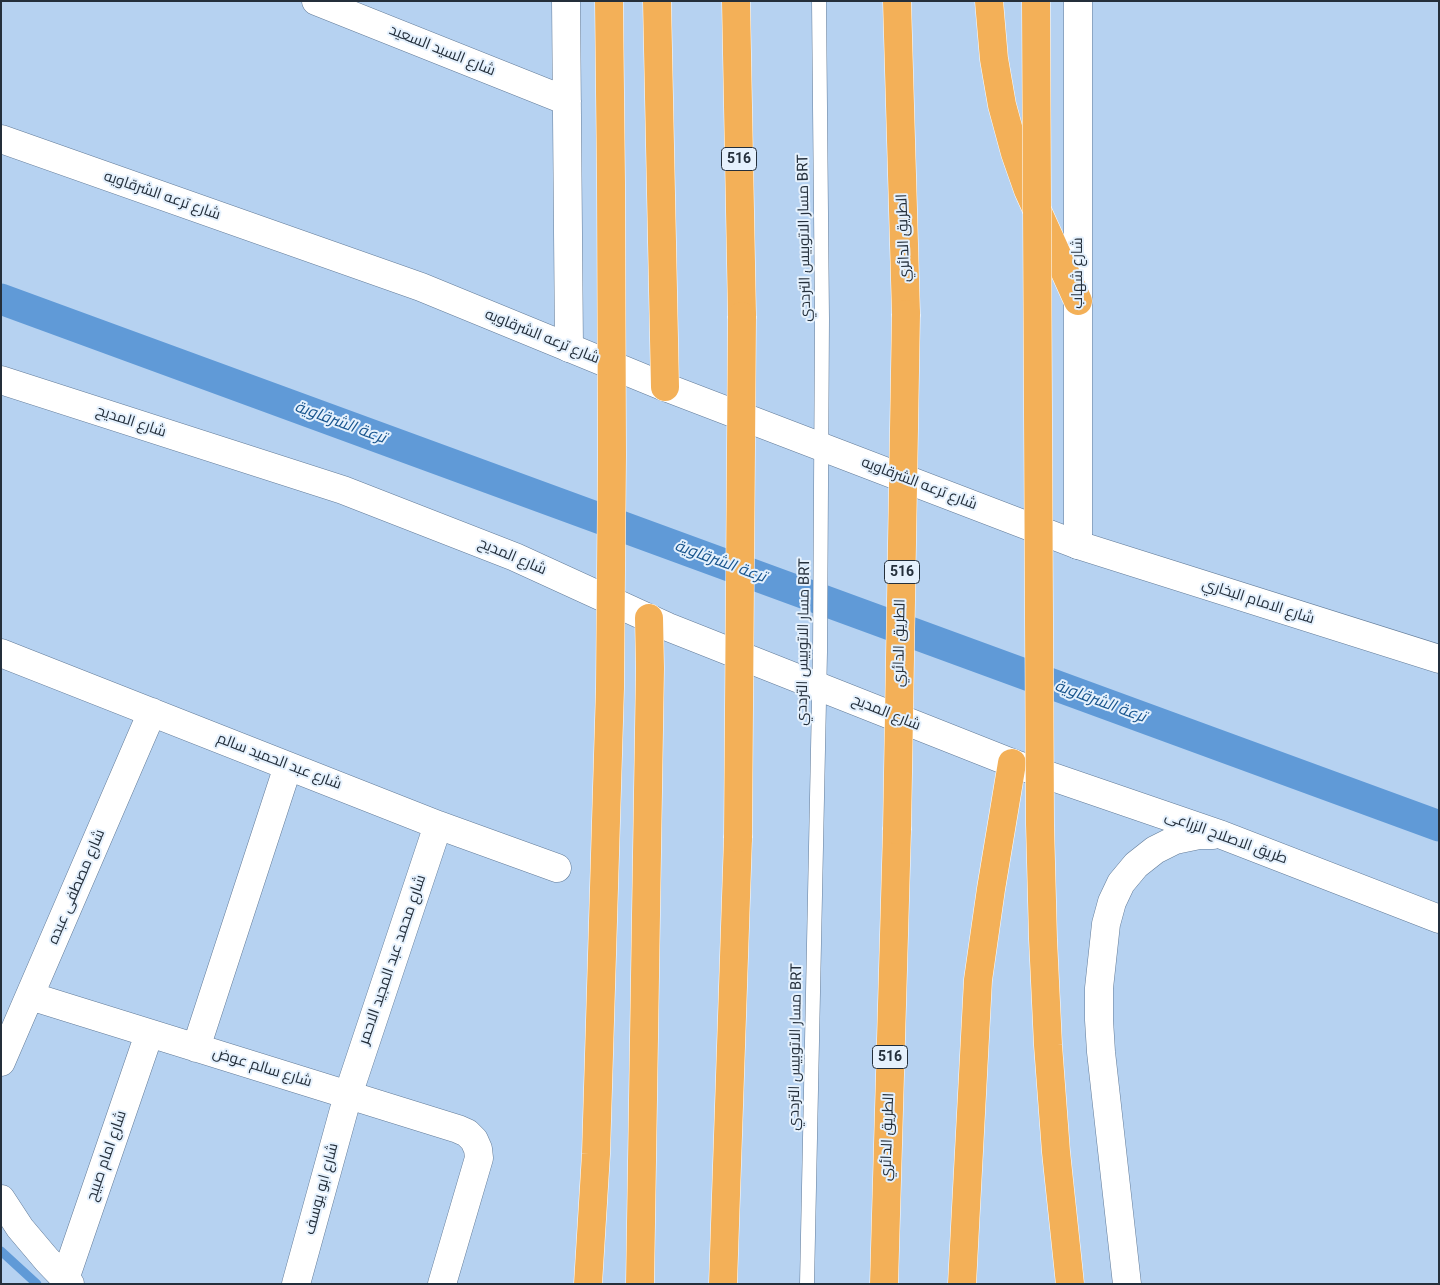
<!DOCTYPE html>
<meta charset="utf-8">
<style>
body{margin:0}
#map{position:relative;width:1440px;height:1285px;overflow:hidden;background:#b6d2f1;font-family:Roboto,sans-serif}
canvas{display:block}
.frame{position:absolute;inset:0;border:2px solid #242f3b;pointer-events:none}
</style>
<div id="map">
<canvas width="1440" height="1285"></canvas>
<div class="frame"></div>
</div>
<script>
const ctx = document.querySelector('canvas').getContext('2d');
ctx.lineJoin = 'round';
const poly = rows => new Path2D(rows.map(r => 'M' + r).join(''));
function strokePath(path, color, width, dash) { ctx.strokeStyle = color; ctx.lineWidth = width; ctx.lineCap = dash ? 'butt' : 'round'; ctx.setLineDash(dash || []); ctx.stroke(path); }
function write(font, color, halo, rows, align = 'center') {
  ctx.font = font + ' Roboto,Cairo,sans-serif'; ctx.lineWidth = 4; ctx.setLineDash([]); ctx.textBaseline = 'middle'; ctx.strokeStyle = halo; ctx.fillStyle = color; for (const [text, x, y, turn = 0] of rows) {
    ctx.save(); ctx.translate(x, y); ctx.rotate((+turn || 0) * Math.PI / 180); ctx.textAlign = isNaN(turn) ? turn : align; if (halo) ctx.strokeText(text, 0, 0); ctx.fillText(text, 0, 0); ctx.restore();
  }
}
const stream = poly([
 [1,1251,37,1284]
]);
const canal = poly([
 [1,299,1439,826]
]);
const lane = poly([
 [807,1284,820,652,822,319,819,1]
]);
const street = poly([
 [316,1,567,101],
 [566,1,569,348],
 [1,380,343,490,515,557,668,627,1012,763,1222,835,1439,919],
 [1078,545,1078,1],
 [1,653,438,825,557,868],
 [30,996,458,1129,467,1133,474,1140,478,1149,479,1158,442,1284],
 [196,1048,288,766],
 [1,1062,152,712],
 [1,1199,20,1228,47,1260,70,1284],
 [65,1279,149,1034],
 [296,1284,348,1095,438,825],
 [1127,1284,1101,1052,1099,1020,1099,988,1106,924,1112,902,1121,883,1136,865,1155,850,1175,840,1199,835,1213,835]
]);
const secondary = poly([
 [1,139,421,287,665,387,1078,545,1439,659]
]);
const highway = poly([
 [657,1,665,387],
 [736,1,742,316],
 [897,1,906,314],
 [989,1,994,59,1002,105,1015,153,1028,190,1078,301],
 [640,1284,650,668,649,618],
 [723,1284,738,838],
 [884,1284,897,830],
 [962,1284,978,980,991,889,1012,763]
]);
const highwayBridge = poly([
 [1036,1,1040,824,1043,939,1048,1045,1056,1152,1070,1284],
 [897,830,906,314],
 [738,838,742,316],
 [588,1284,596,1154,610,688,612,455,611,183,609,1]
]);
const shields = [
 [739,159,35],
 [902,572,35],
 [890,1057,35]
];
const shieldNames = [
 ["516",739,159],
 ["516",902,572],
 ["516",890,1057]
];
const streetNames = [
 ["شارع السيد السعيد",442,51,22],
 ["شارع ترعه الشرقاويه",162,196,19],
 ["مسار الاتوبيس الترددي BRT",805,238,-91],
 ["الطريق الدائري",904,238,-92],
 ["شارع شهاب",1078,273,-90],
 ["شارع ترعه الشرقاويه",542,337,22],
 ["شارع المديح",131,422,18],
 ["شارع ترعه الشرقاويه",919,484,21],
 ["شارع المديح",512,557,23],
 ["شارع الامام البخاري",1258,602,18],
 ["مسار الاتوبيس الترددي BRT",804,642,-89],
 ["الطريق الدائري",900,643,-89],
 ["شارع المديح",886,713,22],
 ["شارع عبد الحميد سالم",279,762,21],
 ["طريق الاصلاح الزراعى",1226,838,20],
 ["شارع مصطفى عبده",77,887,-67],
 ["شارع محمد عبد المجيد الاحمر",393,960,-71],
 ["مسار الاتوبيس الترددي BRT",796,1047,-89],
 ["شارع سالم عوض",262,1068,17],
 ["الطريق الدائري",888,1137,-88],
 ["شارع امام صبيح",107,1156,-71],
 ["شارع ابو يوسف",322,1189,-75]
];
const waterNames = [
 ["ترعة الشرقاوية",340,423,20],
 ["ترعة الشرقاوية",720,562,20],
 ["ترعة الشرقاوية",1100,702,20]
];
strokePath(stream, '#609ad7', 9);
strokePath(canal, '#609ad7', 31);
strokePath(lane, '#627b98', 15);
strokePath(street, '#627b98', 29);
strokePath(secondary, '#627b98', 29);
strokePath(highway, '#fff', 29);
strokePath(lane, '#fff', 14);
strokePath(street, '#fff', 28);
strokePath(secondary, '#fff', 28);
strokePath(highway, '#f3b058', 28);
strokePath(highwayBridge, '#fff', 29, []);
strokePath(highwayBridge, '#f3b058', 28);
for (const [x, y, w] of shields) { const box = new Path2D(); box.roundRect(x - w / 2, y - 11.5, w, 23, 4); ctx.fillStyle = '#e5f1fd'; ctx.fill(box); strokePath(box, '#242f3b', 1); }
write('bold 14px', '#242f3b', null, shieldNames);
write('15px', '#242f3b', '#e5f1fd', streetNames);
write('italic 16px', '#17548d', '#e5f1fd', waterNames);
</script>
